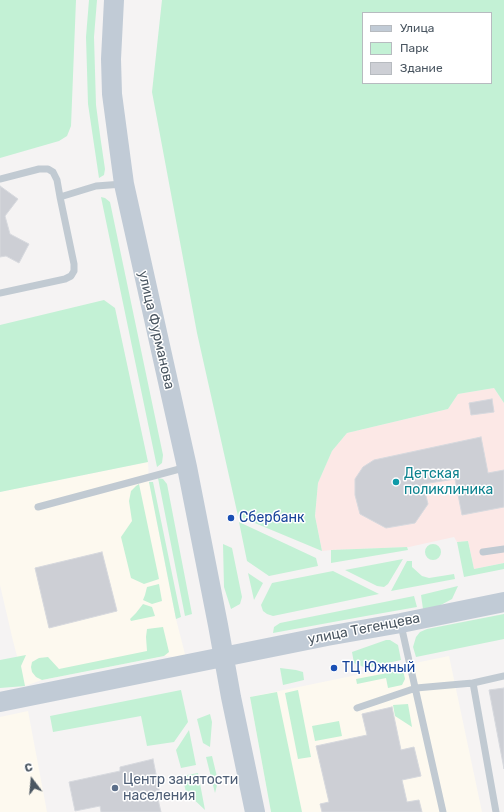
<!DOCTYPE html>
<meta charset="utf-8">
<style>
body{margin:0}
#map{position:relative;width:504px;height:812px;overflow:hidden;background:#f5f3f3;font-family:Rubik,sans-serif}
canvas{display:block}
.legend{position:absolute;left:362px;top:12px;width:130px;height:72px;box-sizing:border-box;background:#fff;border:1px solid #b7bbc0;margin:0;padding:5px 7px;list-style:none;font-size:12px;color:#4a5661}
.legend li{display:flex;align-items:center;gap:8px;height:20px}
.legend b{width:20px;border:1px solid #b7bbc0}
.north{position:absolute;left:12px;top:760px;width:40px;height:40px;-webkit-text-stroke:3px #fff;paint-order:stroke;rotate:344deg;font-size:11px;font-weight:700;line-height:16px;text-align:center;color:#4a5661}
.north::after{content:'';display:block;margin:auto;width:14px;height:18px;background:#4a5661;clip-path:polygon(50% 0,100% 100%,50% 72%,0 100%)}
</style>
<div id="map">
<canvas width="504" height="812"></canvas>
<ul class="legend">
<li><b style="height:5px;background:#c1cbd6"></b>Улица</li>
<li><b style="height:11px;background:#c3f1d5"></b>Парк</li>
<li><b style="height:11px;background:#cdcfd5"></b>Здание</li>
</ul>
<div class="north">С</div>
</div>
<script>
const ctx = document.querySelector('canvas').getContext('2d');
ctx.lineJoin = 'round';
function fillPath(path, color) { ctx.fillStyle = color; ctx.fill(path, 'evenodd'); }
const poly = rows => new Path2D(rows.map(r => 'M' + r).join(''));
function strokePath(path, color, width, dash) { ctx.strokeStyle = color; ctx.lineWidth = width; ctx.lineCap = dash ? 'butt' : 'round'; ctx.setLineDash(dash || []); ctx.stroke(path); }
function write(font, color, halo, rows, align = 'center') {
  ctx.font = font + ' Rubik,sans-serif'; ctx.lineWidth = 3; ctx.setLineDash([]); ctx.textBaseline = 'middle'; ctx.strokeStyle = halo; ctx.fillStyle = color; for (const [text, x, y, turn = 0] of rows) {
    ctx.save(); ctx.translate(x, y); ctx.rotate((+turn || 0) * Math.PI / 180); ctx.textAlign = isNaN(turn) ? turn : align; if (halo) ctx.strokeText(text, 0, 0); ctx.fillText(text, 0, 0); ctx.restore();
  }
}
const commercial = poly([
 [148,462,149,482,176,619,186,658,164,656,42,680,25,686,13,641,0,585,0,492],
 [449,656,482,812,271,812,250,697],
 [28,711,47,812,0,812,0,717]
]);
const medical = poly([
 [494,388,504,403,504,563,474,569,468,541,457,542,454,537,409,547,331,550,322,551,315,516,318,483,332,451,347,433,448,409,458,394]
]);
const green = poly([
 [0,0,76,0,71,126,67,136,59,141,0,158],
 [89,0,97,0,94,37,96,105,100,135,105,169,104,175,99,178,88,104,87,70,86,37],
 [162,0,504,0,504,403,494,388,458,394,448,409,347,433,332,451,318,483,315,516,322,551,238,516,197,333,152,92],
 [363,13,491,13,491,83,363,83],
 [101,197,105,198,110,202,163,455,162,463,157,467],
 [104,300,115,308,148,462,0,492,0,325],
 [158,478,163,479,167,484,192,614,185,616],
 [149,482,153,482,181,617,176,619],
 [139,484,159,579,144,584,131,578,121,537,132,521,129,501,131,491,136,486],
 [239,522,316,558,318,566,269,576,247,561],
 [468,541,474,569,504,563,504,569,464,577,457,542],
 '425 552a8 8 0 1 1 16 0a8 8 0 1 1-16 0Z',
 [223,544,232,548,242,597,240,604,231,609,224,587],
 [407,547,408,550,331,563,331,550],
 [403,559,388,584,384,587,377,586,345,570],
 [407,561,412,561,412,567,422,576,429,578,454,574,455,579,391,591],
 [333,571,379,594,273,616,267,614,263,611,261,605,272,583],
 [248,573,263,583,254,600],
 [159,584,162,601,152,604,143,600,145,595,147,587],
 [458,586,452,599,439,606,423,609,421,595],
 [414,596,417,607,366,616,273,633,274,627,280,623],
 [143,604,152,607,155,616,131,621,130,619,136,613],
 [504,614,504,639,416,657,413,647,416,637,420,632,427,629],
 [163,627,169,652,164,656,42,680,36,677,32,672,31,667,32,662,39,658,48,657,59,669,147,651,146,637,147,629],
 [386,640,390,640,398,645,401,660,366,668,354,663,352,652],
 [26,655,21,666,25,686,0,688,0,660],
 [280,668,296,670,303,672,304,680,283,685],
 [403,670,405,679,402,685,388,688,386,678,357,684,356,679],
 [181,690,188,722,174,742,147,746,141,716,53,732,50,716],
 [298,690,311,757,298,759,285,693],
 [277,692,302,812,271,812,250,697],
 [408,704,412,727,395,716,393,705],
 [210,714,212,722,210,747,203,743,197,719],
 [339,721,342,736,315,741,312,726],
 [189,730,196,765,181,768,176,750],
 [212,756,218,781,215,793,206,757],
 [198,773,205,810,186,792,182,776]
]);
const building = poly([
 [0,186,18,199,5,216,10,234,29,244,19,263,6,256,0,257,0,186],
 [492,399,494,412,471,415,469,403,492,399],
 [481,437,488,473,504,470,504,507,462,515,455,479,423,484,428,504,415,523,386,528,360,514,355,495,355,479,363,467,374,460,481,437],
 [102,552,117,611,49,628,35,568,102,552],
 [504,688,504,769,489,690,504,688],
 [392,707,401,750,414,747,421,776,402,780,407,802,419,800,422,812,322,812,320,804,329,802,316,746,367,735,362,714,392,707],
 [153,759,160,794,157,795,161,812,101,812,100,806,75,811,69,782,120,771,120,767,153,759]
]);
const service = poly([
 [0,179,39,169,48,169,53,172,57,180,60,197,74,264,74,271,71,276,65,279,0,293],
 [60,197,96,186,123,184],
 [38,507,187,467],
 [483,552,504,549],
 [401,625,443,812],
 [473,683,504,676],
 [357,708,416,688,473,683,496,812]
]);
const secondary = poly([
 [114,0,111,59,112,94,124,184,187,467,218,625,231,697,255,812],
 [0,702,327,636,401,623,504,602]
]);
const markers = [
 [396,482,4,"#0f9aa8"],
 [231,518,4,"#1a4fb4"],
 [334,668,4,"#1a4fb4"],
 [115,788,4,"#5c6f8a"]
];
const streetNames = [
 ["улица Фурманова",156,330,77],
 ["улица Тегенцева",364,629,-11]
];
const cultureNames = [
 ["Детская",404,474],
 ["поликлиника",404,490]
];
const transitNames = [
 ["Сбербанк",239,518],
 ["ТЦ Южный",342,668]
];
const serviceNames = [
 ["Центр занятости",123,780],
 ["населения",123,796]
];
fillPath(commercial, '#fdf9ef');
fillPath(medical, '#fce8e6');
fillPath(green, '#c3f1d5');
fillPath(building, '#cdcfd5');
strokePath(building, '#d7d9de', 1);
strokePath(service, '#c1cad2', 7);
strokePath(secondary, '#c1cbd6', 20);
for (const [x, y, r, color] of markers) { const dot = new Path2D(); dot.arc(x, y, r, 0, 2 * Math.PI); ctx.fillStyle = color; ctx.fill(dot); strokePath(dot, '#fff', 1.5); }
write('14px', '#4a5661', '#fff', streetNames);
write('14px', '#0d838f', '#fff', cultureNames, 'left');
write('14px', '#164399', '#fff', transitNames, 'left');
write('14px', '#4e5e75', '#fff', serviceNames, 'left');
</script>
